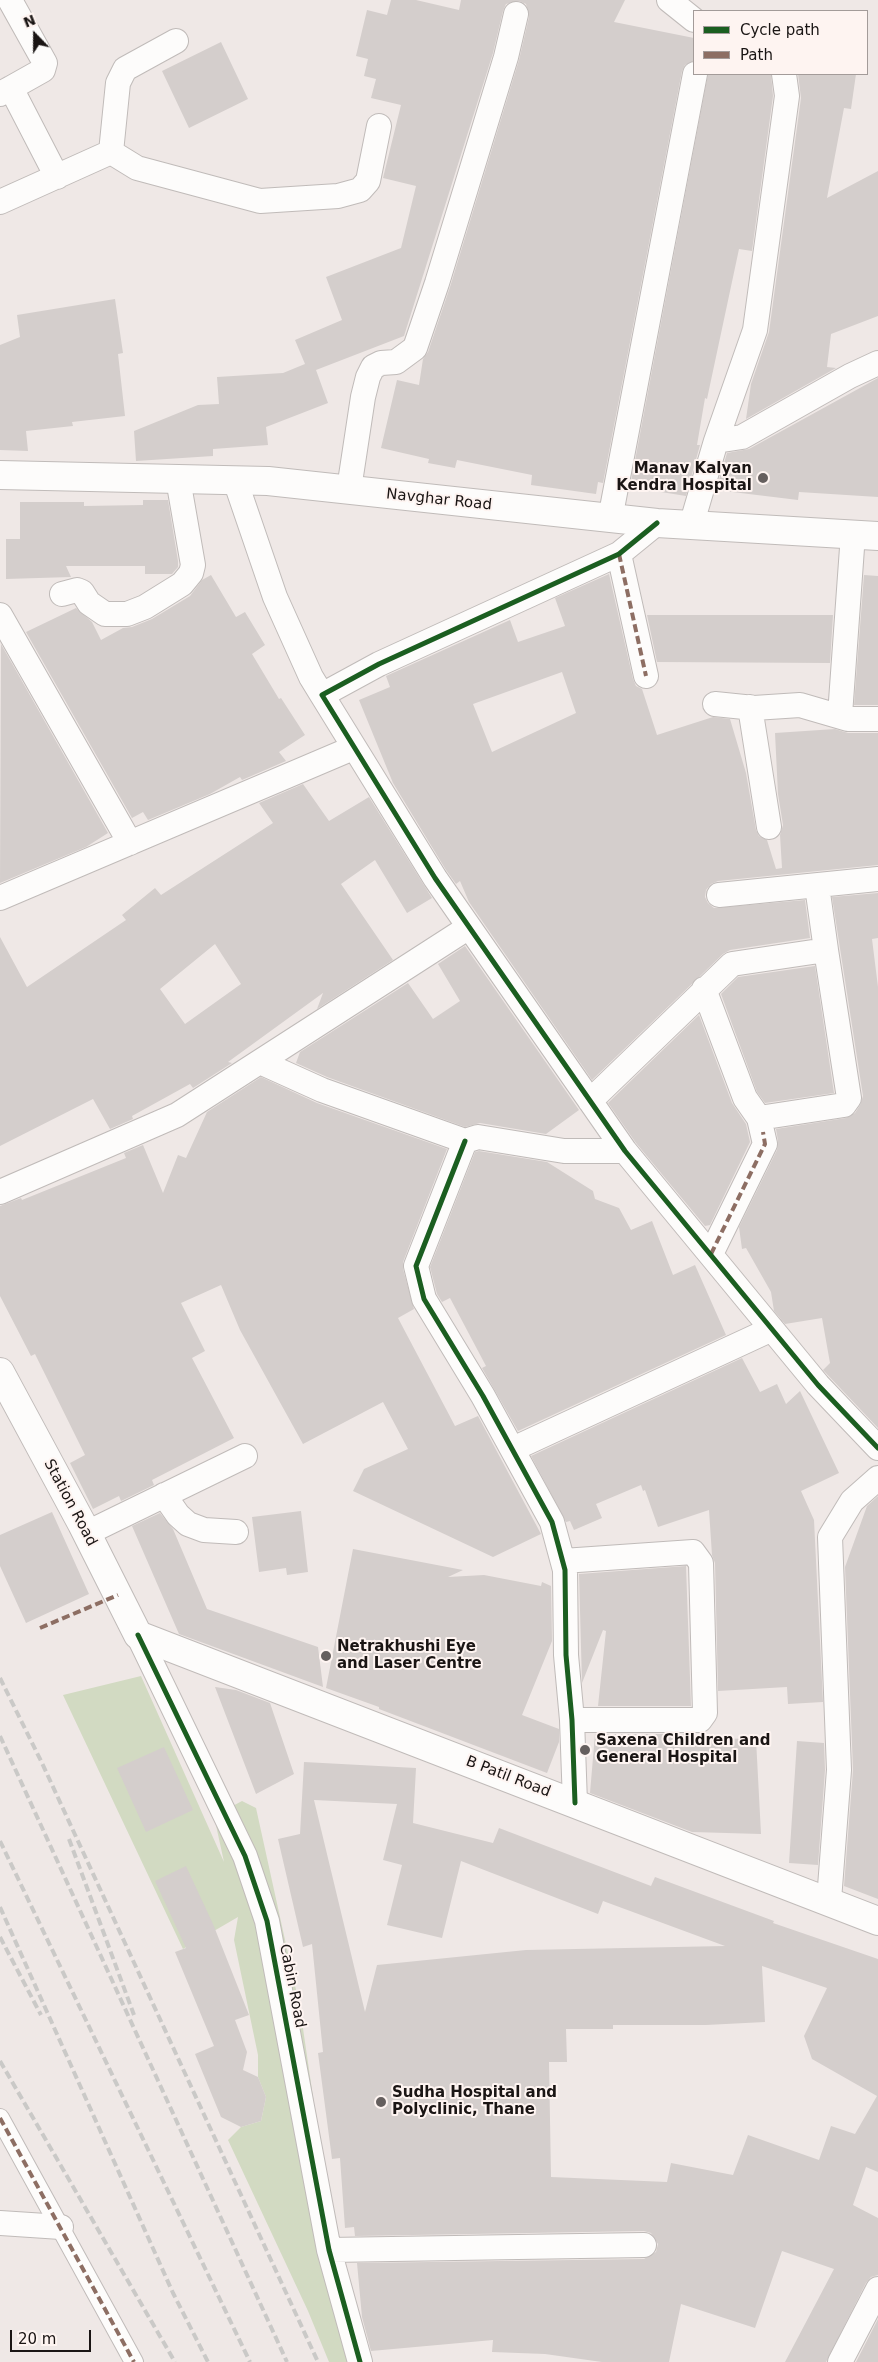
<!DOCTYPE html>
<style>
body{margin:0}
#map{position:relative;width:878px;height:2362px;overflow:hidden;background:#efe8e6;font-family:"DejaVu Sans",sans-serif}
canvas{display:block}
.legend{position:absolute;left:693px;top:10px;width:175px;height:65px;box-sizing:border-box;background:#fef4f1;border:1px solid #a39b99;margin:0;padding:6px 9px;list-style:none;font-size:15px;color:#1a1514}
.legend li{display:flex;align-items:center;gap:10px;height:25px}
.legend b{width:25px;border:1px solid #a39b99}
.north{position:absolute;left:10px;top:10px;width:50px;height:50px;-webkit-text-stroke:4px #fef4f1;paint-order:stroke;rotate:338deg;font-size:14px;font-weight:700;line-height:20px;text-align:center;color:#1a1514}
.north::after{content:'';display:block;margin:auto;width:18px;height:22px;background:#1a1514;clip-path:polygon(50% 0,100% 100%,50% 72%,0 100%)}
.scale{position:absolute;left:10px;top:2330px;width:81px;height:22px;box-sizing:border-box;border:2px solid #1a1514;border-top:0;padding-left:6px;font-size:15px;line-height:18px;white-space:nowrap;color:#1a1514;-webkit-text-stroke:4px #fef4f1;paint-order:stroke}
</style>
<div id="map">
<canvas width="878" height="2362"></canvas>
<ul class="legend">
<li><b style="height:6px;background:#1b5e20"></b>Cycle path</li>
<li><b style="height:6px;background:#8d6e63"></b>Path</li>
</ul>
<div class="north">N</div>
<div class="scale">20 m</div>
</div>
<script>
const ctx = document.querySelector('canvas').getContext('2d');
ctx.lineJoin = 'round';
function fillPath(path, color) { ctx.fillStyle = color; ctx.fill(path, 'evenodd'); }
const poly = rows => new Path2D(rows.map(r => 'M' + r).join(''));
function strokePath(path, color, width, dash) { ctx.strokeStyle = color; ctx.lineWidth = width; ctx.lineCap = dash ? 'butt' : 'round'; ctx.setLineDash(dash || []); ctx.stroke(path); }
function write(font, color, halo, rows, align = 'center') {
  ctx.font = font + ' "DejaVu Sans",sans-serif'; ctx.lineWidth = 4; ctx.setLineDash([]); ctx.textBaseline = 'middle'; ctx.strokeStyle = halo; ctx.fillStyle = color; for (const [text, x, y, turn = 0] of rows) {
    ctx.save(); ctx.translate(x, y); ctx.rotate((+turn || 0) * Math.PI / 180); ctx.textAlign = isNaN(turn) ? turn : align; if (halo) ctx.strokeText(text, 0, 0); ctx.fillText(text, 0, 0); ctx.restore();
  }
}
const green = poly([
 [141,1676,224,1862,214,1816,242,1801,256,1808,300,2008,330,2213,367,2362,329,2362,308,2311,228,2140,241,2127,261,2121,266,2097,258,2077,258,2055,234,1940,238,1917,183,1949,63,1695]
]);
const building = poly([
 [391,0,416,0,459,10,461,0,625,0,614,22,694,38,694,61,685,65,682,71,603,483,598,482,596,494,531,485,532,475,457,460,455,468,428,463,429,459,381,448,397,380,419,385,423,359,428,352,450,287,519,60,529,17,526,4,519,1,506,4,503,11,493,53,404,336,316,370,328,403,266,427,268,445,213,449,213,456,136,461,134,431,198,405,219,404,217,377,283,373,305,364,295,340,342,320,326,277,401,248,416,186,383,178,401,105,371,98,376,79,364,76,368,59,356,56,367,10,387,15],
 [221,42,248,99,189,128,162,71],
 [708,74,771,74,773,96,752,251,739,249,707,399,705,398,697,445,700,445,686,496,630,487],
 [798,74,856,74,851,109,844,108,827,198,878,171,878,316,831,334,827,367,836,368,746,419,751,384,769,332,801,98],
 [115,299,123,353,118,354,125,416,72,422,73,426,26,431,28,451,0,450,0,345,20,337,17,315],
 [878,378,878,497,799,492,798,500,716,490,727,453,749,449],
 [143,500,168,500,178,561,178,567,172,574,145,574,145,566,66,566,71,577,6,579,6,539,20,539,20,502,84,502,84,506,143,505],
 [609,574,633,679,636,686,642,689,657,735,713,717,730,719,746,773,756,830,759,836,767,840,776,869,782,868,780,835,783,825,778,794,775,733,835,729,848,733,878,733,878,865,718,881,711,884,706,890,705,897,708,903,714,908,805,900,810,938,730,950,723,954,592,1080,469,902,460,881,456,884,446,870,393,783,359,700,390,687,386,676,510,620,518,642,565,626,555,598],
 [562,672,576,713,492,752,473,704],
 [211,575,236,617,245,612,265,645,252,654,279,699,281,698,305,735,279,752,286,761,242,780,240,777,210,794,148,820,143,812,132,818,26,632,76,608,92,622,101,640,123,628,132,627,152,619,190,596,202,580],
 [864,575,878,576,878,705,854,705],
 [647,615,833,615,830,663,657,662],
 [1,644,108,833,86,847,0,883],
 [303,784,329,821,369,797,432,898,407,913,375,860,341,884,393,960,317,1009,323,993,228,1062,232,1063,193,1088,190,1084,132,1116,133,1119,110,1129,93,1099,0,1146,0,937,27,987,126,920,122,915,155,888,161,895,273,823,259,803],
 [215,944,241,984,185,1024,160,989],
 [878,893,878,938,872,939,878,987,878,1428,823,1370,830,1363,822,1318,785,1324,774,1311,771,1292,746,1248,742,1249,739,1227,777,1150,778,1141,776,1129,846,1118,855,1113,860,1105,863,1096,832,897],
 [465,946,579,1110,546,1134,480,1123,465,1127,327,1077,296,1063,300,1052,408,983,433,1019,460,1001,438,964],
 [815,966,834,1093,765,1103,757,1092,721,994,738,977],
 [699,1015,732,1103,746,1124,750,1142,710,1225,705,1226,636,1143,608,1103],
 [261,1077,317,1103,447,1149,403,1262,403,1269,414,1309,398,1318,455,1426,478,1416,541,1534,493,1557,353,1491,364,1469,408,1449,383,1402,303,1444,240,1330,221,1285,181,1303,205,1351,192,1358,234,1438,152,1480,154,1485,121,1501,119,1496,93,1509,70,1463,85,1455,35,1354,31,1356,0,1296,0,1206,21,1198,22,1200,126,1158,124,1153,143,1145,163,1193,178,1155,186,1158,207,1112],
 [479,1151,547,1162,593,1191,595,1199,619,1208,631,1230,652,1221,673,1275,695,1265,726,1335,518,1431,482,1368,486,1366,450,1298,442,1302,437,1294,430,1267,475,1152],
 [742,1358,760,1392,777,1384,786,1404,800,1391,839,1473,801,1491,814,1520,823,1702,788,1704,787,1687,718,1691,715,1563,712,1555,709,1510,658,1527,645,1490,643,1491,641,1485,596,1504,602,1518,574,1530,570,1521,566,1522,531,1456],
 [878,1496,878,1899,844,1886,853,1770,845,1567,867,1506],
 [301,1511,308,1572,287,1575,286,1568,259,1572,252,1517],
 [52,1512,89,1594,26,1623,0,1566,0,1535],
 [160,1513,173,1529,207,1609,318,1647,323,1687,179,1634,132,1526],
 [353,1549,463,1570,448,1577,484,1575,541,1586,542,1582,551,1586,552,1641,522,1715,559,1729,559,1742,547,1773,379,1709,379,1707,326,1688],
 [686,1566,691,1706,598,1706,606,1631,603,1630,582,1683,579,1574],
 [215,1687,236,1690,270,1703,294,1774,256,1794],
 [595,1734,676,1734,700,1735,700,1738,756,1739,761,1834,692,1832,590,1793],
 [797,1741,824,1743,825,1770,818,1865,789,1863],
 [164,1747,193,1810,146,1832,117,1768],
 [304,1762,416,1768,413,1823,493,1843,499,1828,651,1886,655,1877,774,1921,773,1923,878,1959,878,2172,866,2167,853,2205,878,2218,878,2275,871,2277,866,2283,826,2362,785,2362,834,2269,782,2251,755,2328,681,2304,669,2362,602,2362,545,2354,492,2352,493,2340,371,2351,362,2317,357,2263,644,2259,656,2252,658,2244,651,2233,644,2231,355,2236,354,2227,345,2228,340,2158,332,2159,318,2053,323,2052,312,1944,303,1947,278,1839,300,1834],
 [314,1800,397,1804,383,1860,402,1865,387,1925,442,1938,461,1861,598,1914,603,1901,725,1946,526,1950,377,1965,365,2012],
 [762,1966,827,1988,804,2036,812,2059,877,2096,855,2134,831,2126,819,2160,748,2135,733,2175,671,2163,667,2182,551,2177,549,2062,567,2062,566,2029,613,2029,613,2025,706,2025,765,2022],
 [186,1866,213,1924,249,2015,235,2020,247,2052,243,2070,258,2077,266,2097,261,2121,241,2127,221,2117,195,2054,214,2046,175,1952,186,1948,155,1881],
 [878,2319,878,2362,856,2362]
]);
const pedestrian = poly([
 [0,2118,134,2362]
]);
const minor = poly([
 [669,0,694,20],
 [11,2,45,63,43,70,11,88],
 [0,94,11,88,57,177],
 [111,152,118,83,125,69,176,41],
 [0,202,111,152,137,168,260,201,338,196,360,190,368,181,379,126],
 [716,441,755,330,787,96,784,74],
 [235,480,275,597,311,677,322,695],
 [349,489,363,397,368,377,373,367,381,363,396,362,415,348,437,283,506,57,516,14],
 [610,519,695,74],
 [657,523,619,554,379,664,322,695,435,878,625,1151,818,1385,878,1448],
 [691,526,716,441,742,437,850,376,878,363],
 [619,554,646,676],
 [62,594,77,590,82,592,89,603,105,614,127,614,145,607,182,584,191,573,193,565,178,479],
 [0,615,130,843],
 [715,704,754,708,800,705,848,719,878,719],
 [750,707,769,827],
 [840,715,853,534],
 [719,895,878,879],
 [0,898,353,748],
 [704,989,745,1098,759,1118,765,1144,711,1254],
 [260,1062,322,1090,465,1141,478,1137,564,1151,625,1151],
 [590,1101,732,964,826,950,817,886],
 [759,1118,844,1105,849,1098,826,950],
 [465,1141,416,1266,424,1299,483,1396,552,1522,565,1570,566,1655,572,1720,575,1803],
 [0,1192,177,1115,469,927],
 [513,1449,772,1329],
 [164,1495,178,1515,188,1524,204,1530,236,1532],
 [87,1533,245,1456],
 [563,1561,693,1552,701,1563,705,1713,700,1720,572,1720],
 [138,1635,245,1856,267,1921,329,2250,360,2362],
 [829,1900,839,1770,830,1537,852,1501,878,1478],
 [0,2223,61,2227],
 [329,2250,644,2245],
 [840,2362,878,2289]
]);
const secondary = poly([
 [0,475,268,481,657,523,878,536],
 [0,1372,82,1524,138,1635,878,1921]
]);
const rail = poly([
 [0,1678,42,1763,318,2362],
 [0,1736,287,2362],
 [69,1839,134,2015],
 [0,1841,250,2362],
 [0,1907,173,2293,208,2362],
 [0,1937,41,2015],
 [0,2061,175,2362]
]);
const quiet = poly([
 [619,554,646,676],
 [711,1254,765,1144,763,1132],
 [40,1628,118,1595],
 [0,2118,134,2362]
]);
const cycleway = poly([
 [657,523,619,554,379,664,322,695,435,878,625,1151,818,1385,878,1448],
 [465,1141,416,1266,424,1299,483,1396,552,1522,565,1570,566,1655,572,1720,575,1803],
 [138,1635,245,1856,267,1921,329,2250,360,2362]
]);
const markers = [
 [763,478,6,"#655f5e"],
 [326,1656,6,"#655f5e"],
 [585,1750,6,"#655f5e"],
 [381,2102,6,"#655f5e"]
];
const poiNames = [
 ["Manav Kalyan",752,469,"right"],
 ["Kendra Hospital",752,486,"right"],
 ["Netrakhushi Eye",337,1647],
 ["and Laser Centre",337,1664],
 ["Saxena Children and",596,1741],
 ["General Hospital",596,1758],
 ["Sudha Hospital and",392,2093],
 ["Polyclinic, Thane",392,2110]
];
const streetNames = [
 ["Navghar Road",439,500,6],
 ["Station Road",70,1503,62],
 ["B Patil Road",508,1777,21],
 ["Cabin Road",292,1986,79]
];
fillPath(green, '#d2dac2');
fillPath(building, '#d4cecc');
strokePath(pedestrian, '#c0bbb9', 20);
strokePath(minor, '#c0bbb9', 26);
strokePath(secondary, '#c0bbb9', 30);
strokePath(pedestrian, '#fdfcfb', 18);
strokePath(minor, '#fdfcfb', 24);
strokePath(secondary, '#fdfcfb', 28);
strokePath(rail, '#cac9c7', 4, [8, 4]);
strokePath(quiet, '#8d6e63', 4, [8, 4]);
strokePath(cycleway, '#1b5e20', 5);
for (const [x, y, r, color] of markers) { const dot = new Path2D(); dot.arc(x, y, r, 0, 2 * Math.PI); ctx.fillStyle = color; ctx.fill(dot); strokePath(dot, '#fef4f1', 2); }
write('bold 15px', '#1a1514', '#fef4f1', poiNames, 'left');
write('15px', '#1a1514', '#fef4f1', streetNames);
</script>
